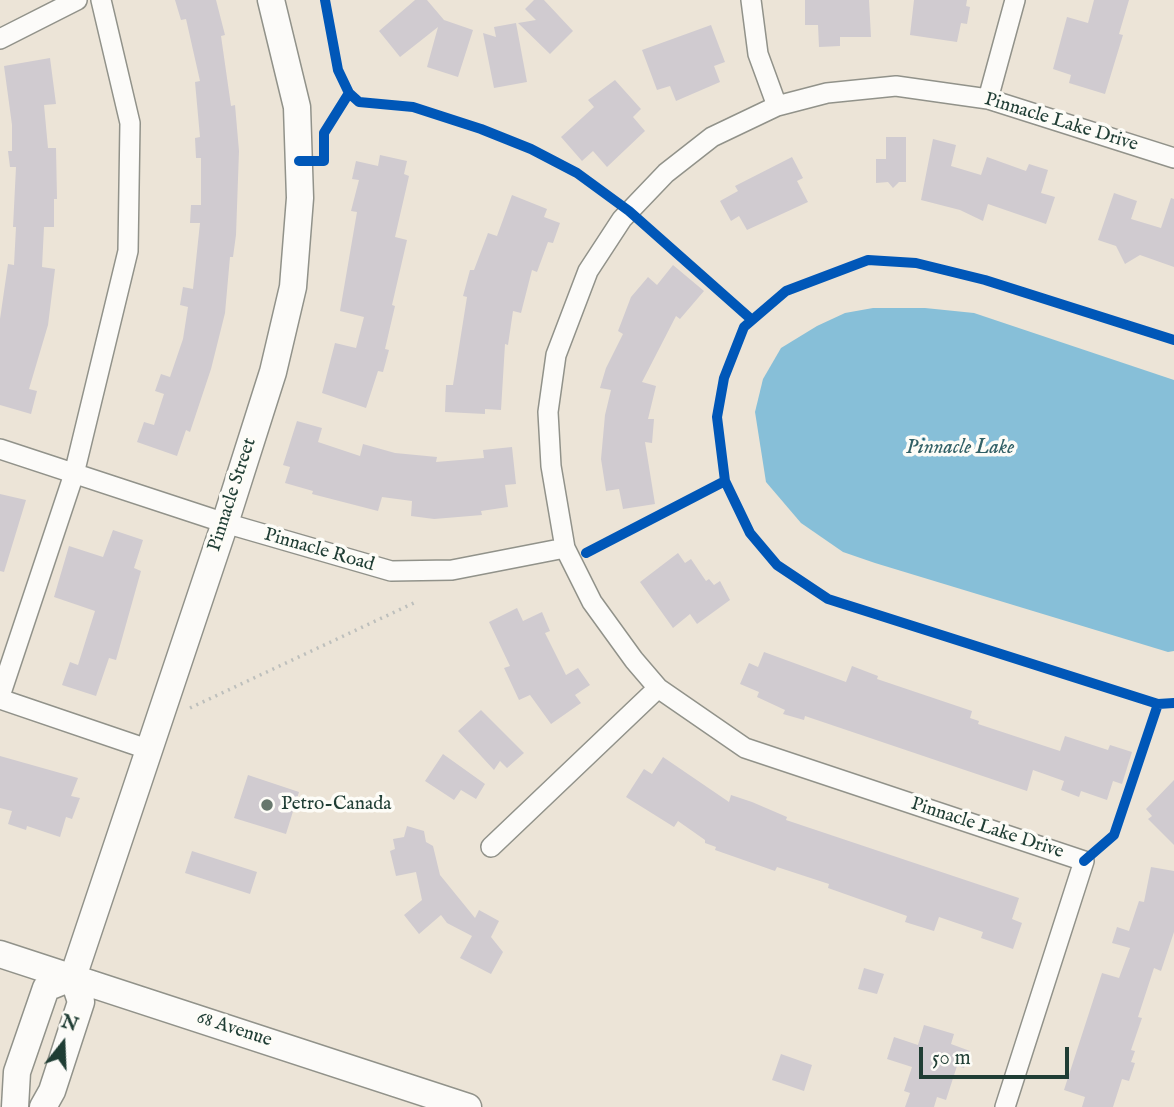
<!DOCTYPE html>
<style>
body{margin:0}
#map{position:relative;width:1174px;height:1107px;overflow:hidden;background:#ece4d7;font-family:"IM FELL English",serif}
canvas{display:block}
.north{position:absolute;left:28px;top:1009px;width:70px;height:70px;-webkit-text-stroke:5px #fdfcf7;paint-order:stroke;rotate:18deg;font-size:19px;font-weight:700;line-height:28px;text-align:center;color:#1f3d34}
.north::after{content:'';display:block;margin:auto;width:24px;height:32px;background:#1f3d34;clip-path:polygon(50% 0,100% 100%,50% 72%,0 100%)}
.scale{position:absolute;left:919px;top:1047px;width:150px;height:32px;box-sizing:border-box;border:4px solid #1f3d34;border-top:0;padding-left:9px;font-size:21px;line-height:24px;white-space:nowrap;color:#1f3d34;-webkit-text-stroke:5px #fdfcf7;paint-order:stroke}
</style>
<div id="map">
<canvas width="1174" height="1107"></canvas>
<div class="north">N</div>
<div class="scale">50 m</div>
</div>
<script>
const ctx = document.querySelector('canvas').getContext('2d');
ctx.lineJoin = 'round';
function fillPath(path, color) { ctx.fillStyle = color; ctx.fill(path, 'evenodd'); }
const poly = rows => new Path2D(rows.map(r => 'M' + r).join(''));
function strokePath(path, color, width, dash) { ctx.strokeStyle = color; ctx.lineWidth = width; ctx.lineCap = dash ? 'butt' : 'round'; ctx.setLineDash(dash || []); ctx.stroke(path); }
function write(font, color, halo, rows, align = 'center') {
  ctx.font = font + ' "IM FELL English",serif'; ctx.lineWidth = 7; ctx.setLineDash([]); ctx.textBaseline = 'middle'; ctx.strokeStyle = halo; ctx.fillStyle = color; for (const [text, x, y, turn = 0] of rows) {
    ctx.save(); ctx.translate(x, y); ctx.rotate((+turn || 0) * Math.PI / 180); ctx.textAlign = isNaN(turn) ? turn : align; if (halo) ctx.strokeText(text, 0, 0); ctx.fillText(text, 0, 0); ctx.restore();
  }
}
const water = poly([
 [873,308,925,308,974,313,1174,380,1174,651,1168,652,875,563,843,552,801,523,766,482,755,412,763,379,781,348,817,326,845,313]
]);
const building = poly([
 [175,0,216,0,225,35,221,36,231,106,235,105,239,151,236,235,233,257,230,257,225,313,211,369,190,432,186,430,177,456,137,442,144,422,154,425,164,394,155,391,161,374,170,377,183,339,188,307,180,305,183,287,193,289,200,223,190,223,191,205,201,205,201,158,196,158,195,138,200,137,195,82,200,81,186,19,181,20],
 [415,0,427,0,444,20,473,30,458,77,427,67,438,27,400,57,379,31],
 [534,0,544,0,573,31,550,54,518,23,536,20,525,9],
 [805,0,869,0,871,37,840,37,840,46,819,47,818,25,805,25],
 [914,0,967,0,966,6,970,7,967,24,961,23,957,42,910,35],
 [1094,0,1129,0,1119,34,1123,35,1105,94,1069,83,1071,75,1053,69,1067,17,1088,23],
 [516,23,527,82,494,88,483,33,496,37,494,27],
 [711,25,725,62,714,66,720,82,676,101,670,86,657,90,642,50],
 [50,58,56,104,44,105,48,148,56,148,57,199,54,199,54,227,44,227,42,267,55,269,48,325,29,389,37,391,31,414,0,405,0,319,8,264,14,265,16,227,13,227,16,167,10,167,8,151,12,151,12,125,4,66],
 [615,80,641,109,633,117,645,131,607,167,593,151,582,161,561,137,594,107,588,100],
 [886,137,906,137,906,182,899,182,893,188,888,182,876,183,876,159,886,159],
 [933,139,956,145,951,166,981,175,987,157,1026,171,1029,164,1048,170,1041,193,1055,197,1046,224,988,204,983,221,960,210,921,200],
 [380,155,407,161,404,174,409,176,395,237,407,240,392,305,395,306,385,349,389,350,383,372,378,371,366,408,322,393,335,343,356,348,364,317,340,311,357,212,351,211,359,180,352,179,356,161,378,166],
 [792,157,803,178,797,181,808,202,747,230,739,216,731,221,720,201,738,191,735,186],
 [1114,193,1137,201,1131,219,1161,228,1171,198,1174,199,1174,267,1140,255,1125,264,1116,246,1098,240],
 [512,195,547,209,544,217,560,223,553,243,548,242,537,272,532,270,521,313,513,311,508,345,505,344,501,410,485,409,485,414,445,412,446,385,453,385,467,297,463,296,470,270,474,270,488,233,497,236],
 [673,265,704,291,680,319,676,316,642,382,656,386,648,419,654,419,652,443,645,442,655,504,623,509,619,489,606,491,601,459,605,415,611,390,600,388,606,368,623,334,618,331,631,297,648,277,657,285],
 [297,421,322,428,318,442,360,456,363,444,395,453,437,457,436,462,484,458,483,450,512,447,516,484,505,485,508,507,481,511,482,515,434,519,411,516,412,501,382,497,378,511,312,494,313,491,285,483,290,467,283,465],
 [0,494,26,500,4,572,0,571],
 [113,530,143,540,134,568,141,571,116,660,109,658,96,696,62,685,70,662,78,665,95,611,54,597,69,546,103,557],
 [678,553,685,563,691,559,706,581,709,579,714,585,720,581,730,600,697,624,690,614,673,628,640,582],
 [517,608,523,621,542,612,550,631,545,633,566,675,578,668,590,685,575,695,581,703,551,724,530,695,519,700,504,668,510,666,489,622],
 [764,652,846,682,852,666,878,676,877,679,972,711,970,718,979,721,978,724,1060,751,1065,736,1108,750,1110,745,1132,752,1122,784,1113,781,1107,800,1081,791,1079,797,1061,790,1064,781,1033,770,1027,791,805,716,804,720,783,714,785,710,757,697,759,692,740,684,749,663,758,667],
 [481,710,524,753,507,768,500,761,494,770,458,731],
 [443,754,485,784,476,799,461,790,454,800,425,781],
 [0,756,78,778,71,796,80,798,72,819,66,817,60,837,27,826,26,830,8,824,12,811,0,808],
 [663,757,729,802,731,795,752,802,787,817,786,820,1019,898,1012,919,1022,923,1013,949,981,938,983,932,939,917,934,931,905,922,907,916,828,888,829,884,777,867,775,871,715,850,716,847,705,843,705,840,678,821,674,827,626,797,644,769,652,774],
 [248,775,299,792,286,834,234,818],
 [1174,780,1174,845,1148,819,1152,816,1146,809],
 [407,826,424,831,426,842,433,846,440,875,475,918,479,910,499,921,491,937,503,952,491,974,460,958,472,936,447,923,441,915,419,934,404,915,422,900,416,872,396,876,390,851,395,849,393,839,404,837],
 [192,851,257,872,250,894,185,873],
 [1151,867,1174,871,1174,932,1161,971,1154,968,1138,1017,1142,1018,1131,1050,1135,1051,1131,1062,1135,1063,1129,1081,1122,1079,1113,1107,1082,1107,1085,1097,1064,1090,1102,973,1119,978,1130,948,1112,943,1117,927,1129,931,1139,901,1144,902],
 [864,968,884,974,877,994,858,989],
 [924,1025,954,1034,951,1044,970,1051,964,1068,957,1066,946,1100,937,1097,934,1107,905,1107,910,1093,904,1091,912,1067,887,1059,894,1037,918,1045],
 [781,1054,812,1065,804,1091,772,1080]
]);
const path = poly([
 [190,708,418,601]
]);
const street = poly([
 [751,0,758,54,777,106],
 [0,39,77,0],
 [988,99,1015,0],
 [0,449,225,523,391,571,452,570,565,548],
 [0,696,74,474,128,251,130,123,101,0],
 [0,699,150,750],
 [491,847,658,688],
 [1005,1107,1084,861,745,748,658,688,634,660,592,602,565,548,551,466,548,412,556,355,588,271,622,219,666,173,712,137,777,106,827,93,896,86,988,99,1174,158]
]);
const secondary = poly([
 [0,954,468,1107],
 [73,977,225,523,273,372,293,287,300,198,297,107,271,0],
 [15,1107,17,1072,46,988,73,977],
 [43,1107,52,1091,81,1002,73,977]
]);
const cycleway = poly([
 [325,0,338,70,349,93,359,102,413,107,481,129,531,149,577,173,629,211,752,320],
 [299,161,324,161,324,133,349,93],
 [1174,340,985,280,916,263,868,260,786,291,744,327,724,378,717,417,725,481,750,533,777,565,828,599,1158,704,1174,703],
 [586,553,725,481],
 [1084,861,1114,835,1158,704]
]);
const markers = [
 [267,805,7,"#67776d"]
];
const streetNames = [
 ["Pinnacle Lake Drive",1061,123,17],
 ["Pinnacle Street",233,495,-72],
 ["Pinnacle Road",319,551,16],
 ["Pinnacle Lake Drive",987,829,18],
 ["68 Avenue",234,1030,18]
];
const poiNames = [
 ["Petro-Canada",281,805]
];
const waterNames = [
 ["Pinnacle Lake",960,449]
];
fillPath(water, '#87bfd8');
fillPath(building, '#d0cbd0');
strokePath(street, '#91928a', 22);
strokePath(secondary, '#91928a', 29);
strokePath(path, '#bdbfbc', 3.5, [2, 5]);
strokePath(street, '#fcfbf9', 19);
strokePath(secondary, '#fcfbf9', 26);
strokePath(cycleway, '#0057b8', 10);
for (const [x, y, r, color] of markers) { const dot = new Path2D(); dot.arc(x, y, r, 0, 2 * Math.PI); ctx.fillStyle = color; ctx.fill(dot); strokePath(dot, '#fdfcf7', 2.5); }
write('19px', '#1f3d34', '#fdfcf7', streetNames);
write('19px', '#1f3d34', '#fdfcf7', poiNames, 'left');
write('italic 21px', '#315f65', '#fdfcf7', waterNames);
</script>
